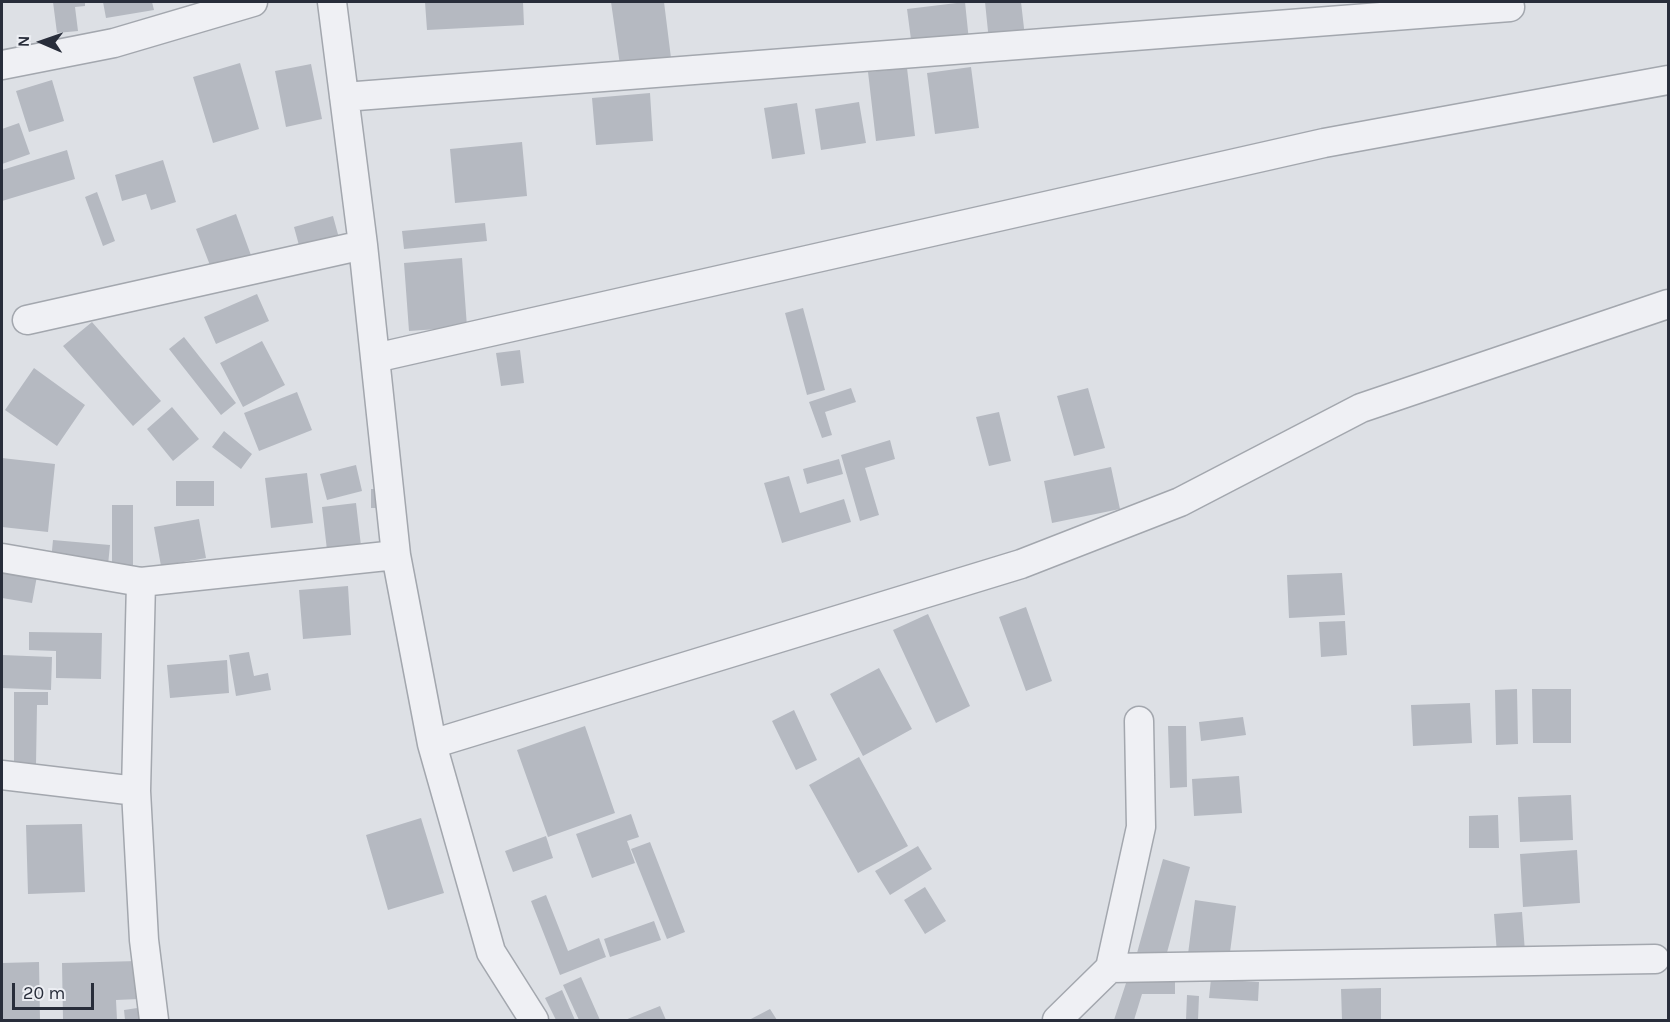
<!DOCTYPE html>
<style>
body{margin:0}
#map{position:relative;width:1670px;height:1022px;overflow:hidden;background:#dde0e5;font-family:Karla,sans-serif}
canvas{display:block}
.frame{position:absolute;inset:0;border:3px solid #282d3a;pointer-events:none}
.north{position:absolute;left:12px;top:12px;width:60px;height:60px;-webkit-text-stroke:4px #eceef3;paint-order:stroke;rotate:272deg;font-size:16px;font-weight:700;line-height:24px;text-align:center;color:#282d3a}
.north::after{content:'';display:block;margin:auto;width:21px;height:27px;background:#282d3a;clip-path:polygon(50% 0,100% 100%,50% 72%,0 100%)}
.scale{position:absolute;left:12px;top:983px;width:82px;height:27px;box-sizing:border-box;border:3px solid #282d3a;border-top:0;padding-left:8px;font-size:18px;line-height:21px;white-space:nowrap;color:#282d3a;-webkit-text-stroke:4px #eceef3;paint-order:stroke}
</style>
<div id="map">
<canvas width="1670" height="1022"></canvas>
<div class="frame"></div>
<div class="north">N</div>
<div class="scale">20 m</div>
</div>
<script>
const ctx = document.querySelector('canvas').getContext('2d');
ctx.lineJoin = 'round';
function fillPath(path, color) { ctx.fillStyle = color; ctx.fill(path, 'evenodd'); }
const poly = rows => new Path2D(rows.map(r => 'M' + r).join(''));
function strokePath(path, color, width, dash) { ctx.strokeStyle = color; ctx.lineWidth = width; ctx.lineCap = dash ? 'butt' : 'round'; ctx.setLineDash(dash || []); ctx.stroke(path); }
const building = poly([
 [53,2,85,2,85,6,75,7,78,31,57,33],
 [103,2,152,2,154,10,106,18],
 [425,2,523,2,524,25,427,30],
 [611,2,664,2,671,58,620,65],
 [965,2,969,41,912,47,907,9],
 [985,2,1021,2,1025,37,989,41],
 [240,63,259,129,213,143,193,77],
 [311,64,322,119,286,127,275,71],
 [971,67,979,128,935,134,927,73],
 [907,68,915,136,876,141,868,72],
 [52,80,64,121,29,132,16,91],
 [650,93,653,141,596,145,592,98],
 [859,102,866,143,821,150,815,109],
 [797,103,805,154,772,159,764,108],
 [19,123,30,154,2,164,2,129],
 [522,142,527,196,455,203,450,149],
 [67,150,75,179,2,201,2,170],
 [163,160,176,202,151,210,146,194,122,201,115,175],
 [97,192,115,241,103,246,85,197],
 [236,214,252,258,213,273,196,229],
 [333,216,339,238,300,249,294,227],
 [485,223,487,241,404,249,402,231],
 [462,258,467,327,409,331,404,263],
 [257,294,269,321,216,344,204,317],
 [803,308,825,390,807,395,785,313],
 [92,322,161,401,133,426,63,346],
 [184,337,236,403,221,415,169,349],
 [262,341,285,385,243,407,220,363],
 [520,350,524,383,501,386,496,353],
 [34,368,85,405,57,446,5,410],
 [851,388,856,402,825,412,832,435,822,438,809,402],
 [1088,388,1105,448,1074,456,1057,396],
 [297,392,312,430,259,451,244,413],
 [172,407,199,439,173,461,147,429],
 [999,412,1011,461,989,466,976,417],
 [224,431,252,454,241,469,212,447],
 [890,440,895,459,865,468,879,515,860,521,841,455],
 [2,458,55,464,48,532,2,527],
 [839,459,843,474,807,484,803,469],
 [356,465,362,491,327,500,320,474],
 [1111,467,1120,509,1052,523,1044,481],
 [307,473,313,523,271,528,265,478],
 [789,476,800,513,844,499,851,522,782,543,764,483],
 [176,481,214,481,214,506,176,506],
 [371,489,386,489,387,508,371,508],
 [356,503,361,546,327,550,322,507],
 [112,505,133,505,133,571,112,571],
 [199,519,206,558,161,566,154,527],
 [53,540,110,545,108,565,51,561],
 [2,570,37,576,32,603,2,598],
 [1342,573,1345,615,1289,618,1287,575],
 [348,586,351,635,303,639,299,590],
 [1026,607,1052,681,1026,691,999,617],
 [928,614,970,706,936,723,893,630],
 [1345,621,1347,655,1321,657,1319,622],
 [29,632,102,633,101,679,56,678,56,651,29,650],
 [249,652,254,676,268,673,271,690,236,696,229,655],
 [2,655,52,657,51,690,2,688],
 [227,660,229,693,170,698,167,665],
 [879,668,912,729,863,756,830,694],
 [1517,689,1518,744,1496,745,1495,690],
 [1532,689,1571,689,1571,743,1533,743],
 [14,692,48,692,48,705,37,705,36,765,14,764],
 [1470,703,1472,743,1413,746,1411,705],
 [794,710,817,760,796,770,772,721],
 [1243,717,1246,735,1201,741,1199,722],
 [585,726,615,813,548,837,517,750],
 [1168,726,1186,726,1187,787,1170,788],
 [859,757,908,846,858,873,809,785],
 [1239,776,1242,813,1194,816,1192,779],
 [1571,795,1573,840,1520,842,1518,797],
 [631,814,639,837,627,841,635,863,592,878,576,834],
 [1498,815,1499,848,1469,848,1469,816],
 [421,818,444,893,388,910,366,835],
 [82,824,85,892,28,894,26,825],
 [546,836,553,858,513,872,505,851],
 [650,842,685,932,667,939,631,849],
 [918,846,932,869,890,895,875,871],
 [1577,850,1580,903,1523,907,1520,854],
 [1163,859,1190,867,1165,960,1137,953],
 [925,887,946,921,925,934,904,900],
 [546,895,568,951,599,938,606,957,560,975,531,901],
 [1195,900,1236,906,1229,960,1188,954],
 [1522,912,1525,952,1497,954,1494,914],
 [654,921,661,940,610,957,604,939],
 [138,961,139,999,116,1000,117,1020,63,1020,62,963],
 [39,962,40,1020,2,1020,2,963],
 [581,977,600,1020,579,1020,563,985],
 [1128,977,1175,980,1175,994,1142,994,1134,1020,1114,1020],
 [1211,979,1259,982,1258,1001,1209,998],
 [1381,988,1381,1020,1342,1020,1341,989],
 [562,990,575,1020,556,1020,545,998],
 [1187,995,1199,996,1198,1020,1186,1020],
 [660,1006,666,1020,625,1020],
 [144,1007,146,1020,125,1020,124,1010],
 [770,1009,777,1020,749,1020]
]);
const minor = poly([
 [332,2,363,245,396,555,432,744,491,952,534,1020],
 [2,65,114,43,253,2],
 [344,97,1510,7],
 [27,320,363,245],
 [375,358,1324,143,1668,80],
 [2,558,141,582,396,555],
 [141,582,136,791,144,940,154,1020],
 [432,744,1021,564,1180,502,1361,408,1668,304],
 [2,775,136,791],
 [1110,968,1655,959],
 [1057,1020,1110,968,1141,827,1139,721]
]);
fillPath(building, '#b5b9c1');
strokePath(minor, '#a3a7ae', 31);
strokePath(minor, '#eff0f4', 28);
</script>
